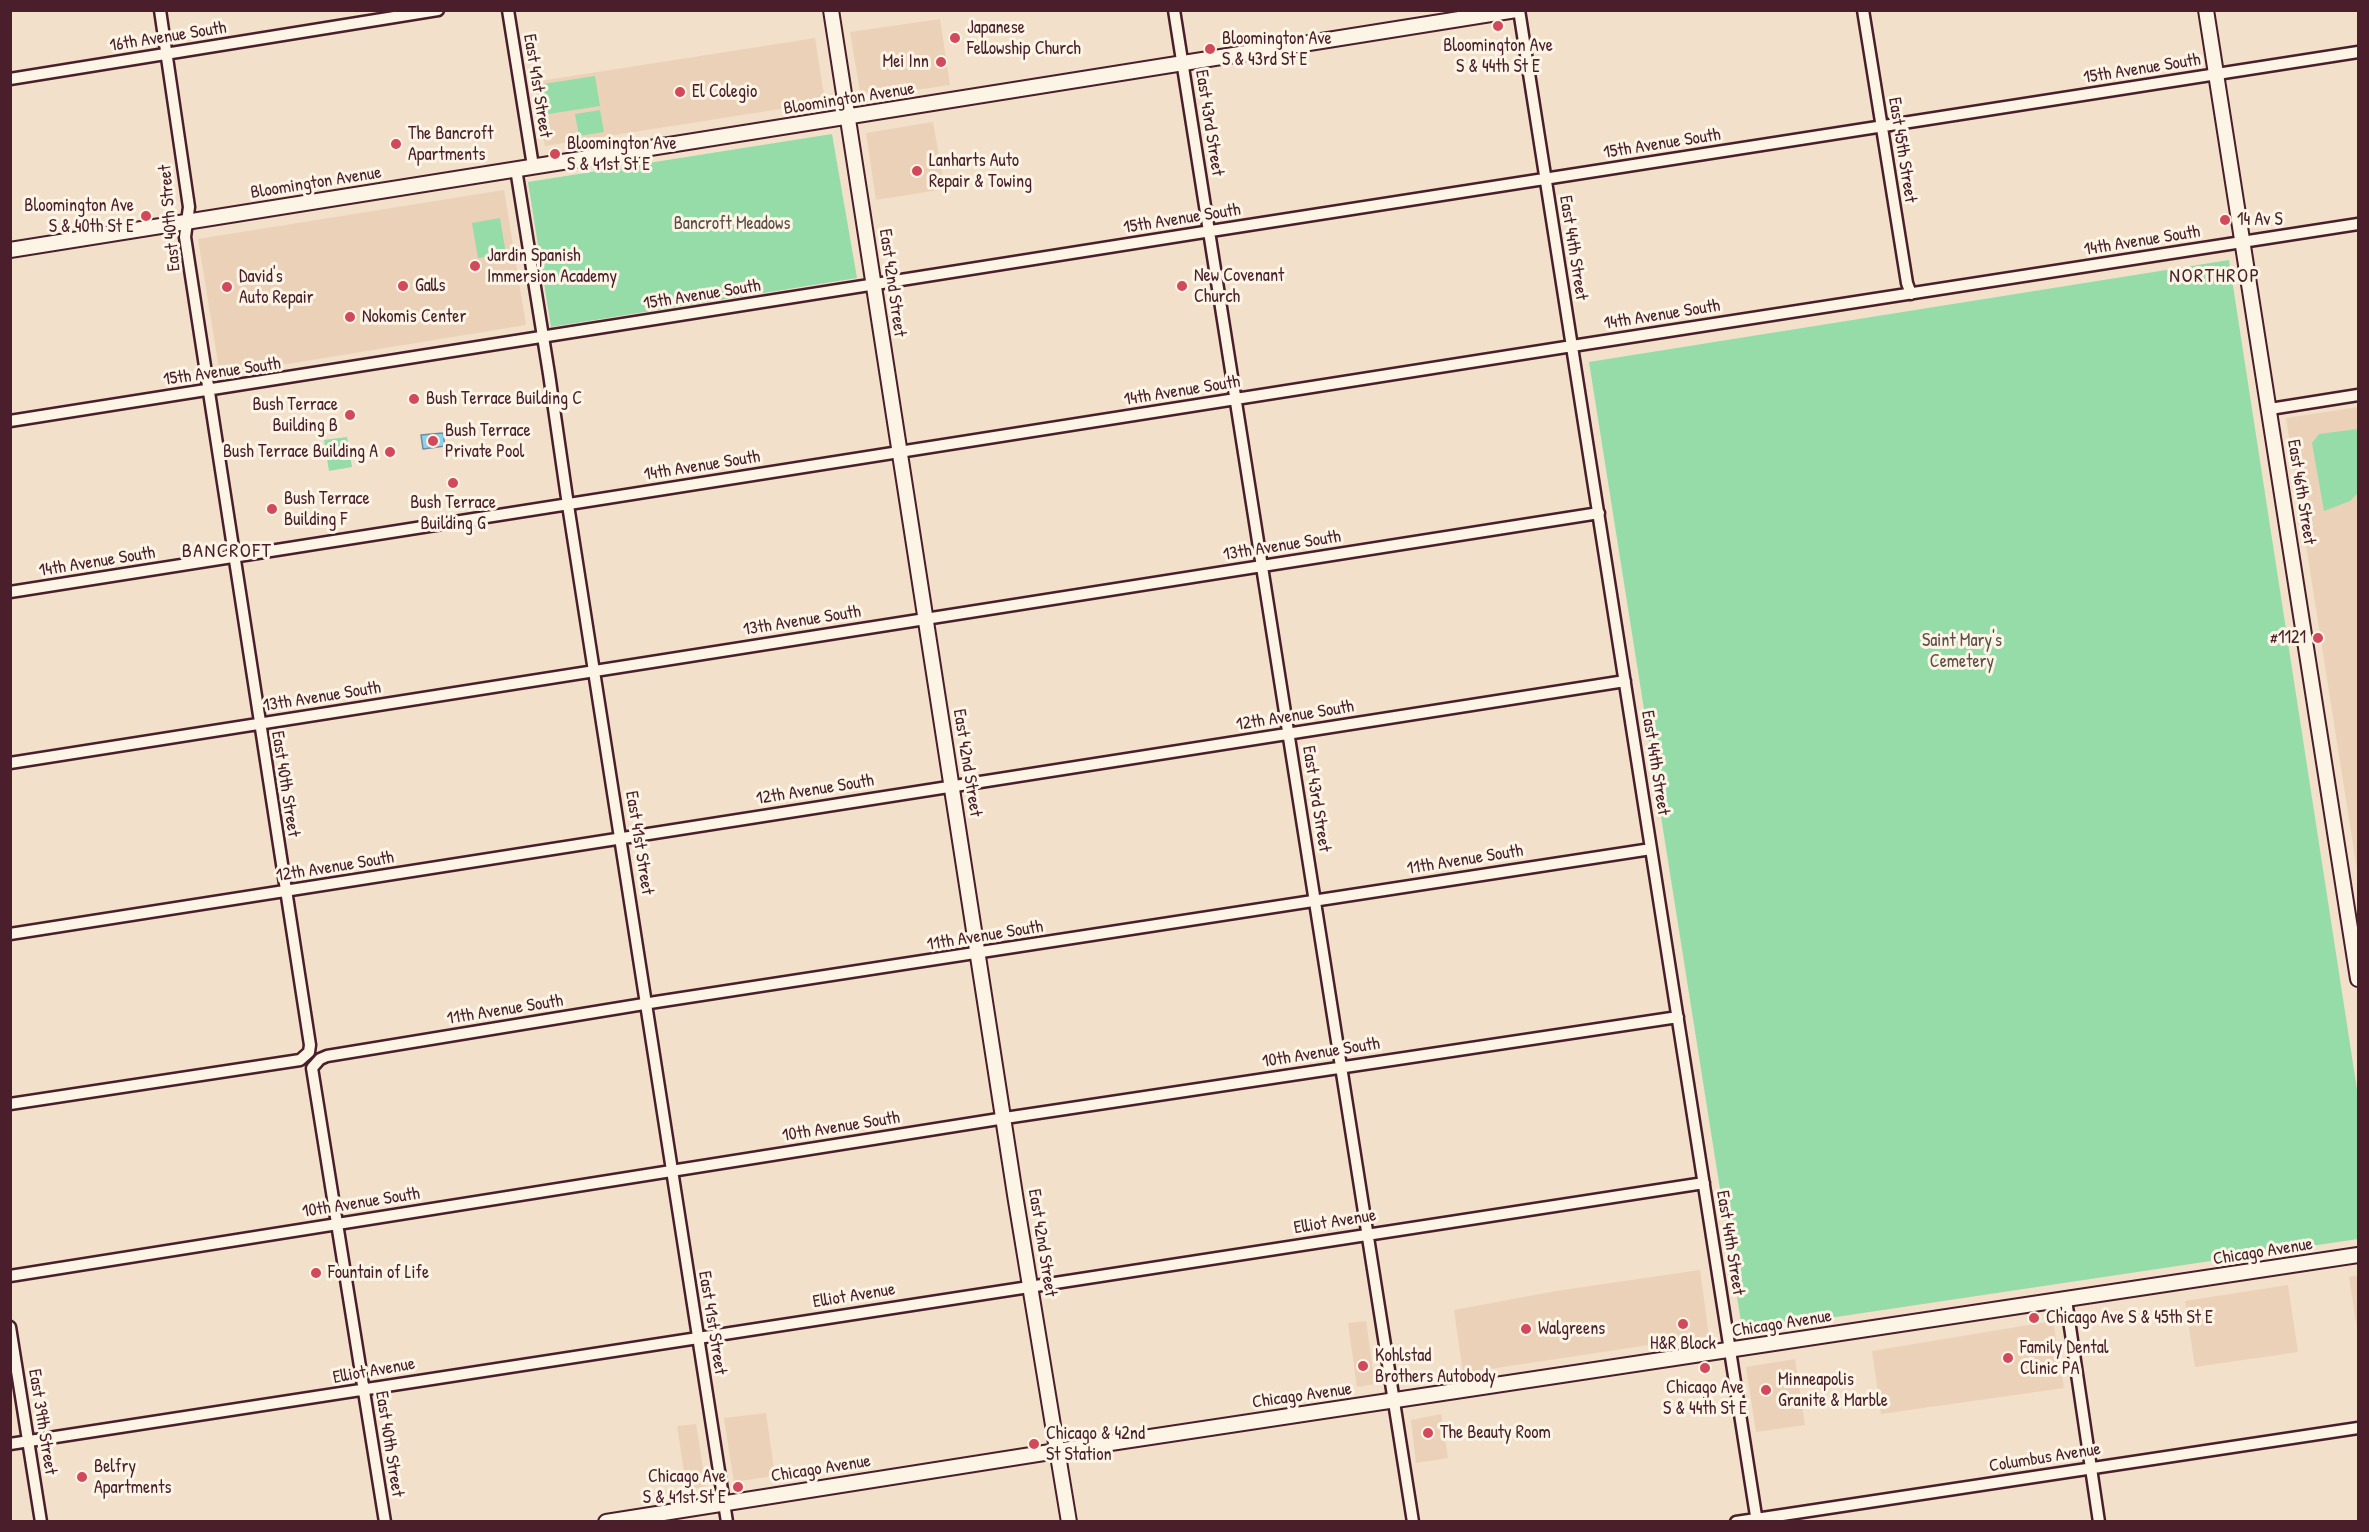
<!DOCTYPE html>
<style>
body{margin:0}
#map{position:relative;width:2369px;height:1532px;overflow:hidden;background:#f2e0ca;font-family:"Patrick Hand",sans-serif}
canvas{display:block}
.frame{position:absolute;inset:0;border:12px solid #4a1f2b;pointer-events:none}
</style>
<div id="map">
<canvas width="2369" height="1532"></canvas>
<div class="frame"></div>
</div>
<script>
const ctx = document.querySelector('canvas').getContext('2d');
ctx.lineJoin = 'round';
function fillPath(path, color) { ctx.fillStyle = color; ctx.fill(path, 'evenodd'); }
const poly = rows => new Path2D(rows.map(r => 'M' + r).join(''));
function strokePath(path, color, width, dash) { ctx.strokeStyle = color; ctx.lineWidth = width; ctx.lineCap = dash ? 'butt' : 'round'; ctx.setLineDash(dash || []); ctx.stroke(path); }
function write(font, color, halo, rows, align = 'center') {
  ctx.font = font + ' "Patrick Hand",sans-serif'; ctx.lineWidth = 6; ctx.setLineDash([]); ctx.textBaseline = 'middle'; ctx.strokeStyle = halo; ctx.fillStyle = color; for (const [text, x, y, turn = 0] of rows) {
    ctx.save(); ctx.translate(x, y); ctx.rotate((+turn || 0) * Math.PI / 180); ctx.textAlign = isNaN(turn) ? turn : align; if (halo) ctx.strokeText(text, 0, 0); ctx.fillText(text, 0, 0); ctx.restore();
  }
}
const built = poly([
 [940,19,950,85,861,98,850,32],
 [815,38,825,102,545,146,534,82],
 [933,122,945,189,876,200,866,133],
 [504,190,526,325,220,375,198,239],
 [2358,407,2358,876,2286,418],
 [1700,1270,1709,1336,1463,1373,1454,1310,1556,1291],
 [2358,1275,2358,1335,2349,1277],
 [2288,1285,2298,1352,2195,1367,2185,1301],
 [1366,1321,1375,1384,1357,1387,1348,1323],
 [2053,1321,2064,1388,1881,1414,1872,1351],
 [1795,1359,1805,1425,1756,1432,1746,1367],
 [766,1413,775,1476,734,1482,724,1418],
 [1441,1414,1448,1458,1416,1463,1411,1420],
 [696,1424,706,1486,687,1490,677,1426]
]);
const green = poly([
 [595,76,600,106,542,115,537,85],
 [600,110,604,132,579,136,575,114],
 [832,134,857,278,551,327,528,182],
 [500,218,506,254,478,258,472,223],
 [2229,260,2358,1096,2358,1239,1816,1320,1815,1317,1742,1328,1589,362],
 [2358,429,2358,493,2350,501,2324,511,2312,443,2319,434],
 [347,437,352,467,329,471,324,440]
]);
const water = poly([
 [443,433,445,446,423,449,421,435,443,433]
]);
const street = poly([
 [508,10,533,166],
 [1174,10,1413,1522],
 [1519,10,1757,1522],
 [1863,10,1907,283,1911,294],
 [10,79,438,10],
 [516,169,549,374,568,505,727,1522],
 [2270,409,2358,395],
 [10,421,1198,233,2358,52],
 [10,592,1585,344,2358,224],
 [10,763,1599,513],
 [10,934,1625,681],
 [10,1104,300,1060,309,1052,310,1045,185,237,189,207,160,10],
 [10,1276,1005,1118,1678,1017],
 [2066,1300,2099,1522],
 [10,1327,41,1522],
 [10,1444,1704,1183],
 [385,1522,312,1068,320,1059,327,1056,656,1002,1651,849],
 [1736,1522,2358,1428]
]);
const secondary = poly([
 [831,10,1016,1201,1069,1522],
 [2206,10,2358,979],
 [10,250,1516,10],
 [606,1522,1044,1453,2358,1255]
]);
const markers = [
 [1498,26,6,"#d1495b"],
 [955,38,6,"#d1495b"],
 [1210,49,6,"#d1495b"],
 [941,62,6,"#d1495b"],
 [680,92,6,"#d1495b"],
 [396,144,6,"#d1495b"],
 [555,154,6,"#d1495b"],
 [917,171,6,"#d1495b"],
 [146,216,6,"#d1495b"],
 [2225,220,6,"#d1495b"],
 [475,266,6,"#d1495b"],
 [403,286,6,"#d1495b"],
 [1182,286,6,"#d1495b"],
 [227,287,6,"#d1495b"],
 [350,317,6,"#d1495b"],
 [414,399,6,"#d1495b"],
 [350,415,6,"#d1495b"],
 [433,441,6,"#d1495b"],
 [390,452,6,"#d1495b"],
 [453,483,6,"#d1495b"],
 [272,509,6,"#d1495b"],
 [2318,638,6,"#d1495b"],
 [316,1273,6,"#d1495b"],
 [2034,1318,6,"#d1495b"],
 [1683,1324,6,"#d1495b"],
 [1526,1329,6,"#d1495b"],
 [2008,1358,6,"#d1495b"],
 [1363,1366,6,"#d1495b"],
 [1705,1368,6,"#d1495b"],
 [1766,1390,6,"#d1495b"],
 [1428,1433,6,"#d1495b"],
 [1034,1444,6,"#d1495b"],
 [82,1477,6,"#d1495b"],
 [738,1487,6,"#d1495b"]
];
const poiNames = [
 ["Japanese",967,28],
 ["Fellowship Church",967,49],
 ["Bloomington Ave",1222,39],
 ["S & 43rd St E",1222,60],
 ["Bloomington Ave",1498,46,"center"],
 ["S & 44th St E",1498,67,"center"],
 ["Mei Inn",929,62,"right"],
 ["El Colegio",692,92],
 ["The Bancroft",408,134],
 ["Apartments",408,155],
 ["Bloomington Ave",567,144],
 ["S & 41st St E",567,165],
 ["Lanharts Auto",929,161],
 ["Repair & Towing",929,182],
 ["Bloomington Ave",134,206,"right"],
 ["S & 40th St E",134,227,"right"],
 ["14 Av S",2237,220],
 ["Jardin Spanish",487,256],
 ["Immersion Academy",487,277],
 ["New Covenant",1194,276],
 ["Church",1194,297],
 ["David's",239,277],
 ["Auto Repair",239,298],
 ["Galls",415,286],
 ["Nokomis Center",362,317],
 ["Bush Terrace Building C",426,399],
 ["Bush Terrace",338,405,"right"],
 ["Building B",338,426,"right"],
 ["Bush Terrace",445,431],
 ["Private Pool",445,452],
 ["Bush Terrace Building A",378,452,"right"],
 ["Bush Terrace",284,499],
 ["Building F",284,520],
 ["Bush Terrace",453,503,"center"],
 ["Building G",453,524,"center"],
 ["#1121",2306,638,"right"],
 ["Fountain of Life",328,1273],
 ["Chicago Ave S & 45th St E",2046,1318],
 ["Walgreens",1538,1329],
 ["H&R Block",1683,1344,"center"],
 ["Family Dental",2020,1348],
 ["Clinic PA",2020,1369],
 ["Kohlstad",1375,1356],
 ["Brothers Autobody",1375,1377],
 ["Minneapolis",1778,1380],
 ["Granite & Marble",1778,1401],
 ["Chicago Ave",1705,1388,"center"],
 ["S & 44th St E",1705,1409,"center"],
 ["The Beauty Room",1440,1433],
 ["Chicago & 42nd",1046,1434],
 ["St Station",1046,1455],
 ["Belfry",94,1467],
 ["Apartments",94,1488],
 ["Chicago Ave",726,1477,"right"],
 ["S & 41st St E",726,1498,"right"]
];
const streetNames = [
 ["16th Avenue South",168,37,-9],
 ["15th Avenue South",2142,69,-9],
 ["East 41st Street",537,86,81],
 ["Bloomington Avenue",849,99,-9],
 ["East 43rd Street",1209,123,81],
 ["15th Avenue South",1662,144,-9],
 ["East 45th Street",1902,150,81],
 ["Bloomington Avenue",316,183,-9],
 ["East 40th Street",170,218,-95],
 ["15th Avenue South",1182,219,-9],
 ["14th Avenue South",2142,241,-9],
 ["East 44th Street",1573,248,81],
 ["East 42nd Street",892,283,82],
 ["15th Avenue South",702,295,-9],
 ["14th Avenue South",1662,315,-9],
 ["15th Avenue South",222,372,-8],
 ["14th Avenue South",1182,391,-9],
 ["14th Avenue South",702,466,-9],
 ["East 46th Street",2301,492,81],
 ["13th Avenue South",1282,546,-9],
 ["14th Avenue South",97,562,-9],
 ["13th Avenue South",802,621,-9],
 ["13th Avenue South",322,697,-9],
 ["12th Avenue South",1295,716,-9],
 ["East 42nd Street",967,763,81],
 ["East 44th Street",1655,763,81],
 ["East 40th Street",285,784,81],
 ["12th Avenue South",815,790,-9],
 ["East 43rd Street",1316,799,81],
 ["East 41st Street",639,843,81],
 ["11th Avenue South",1465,860,-9],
 ["12th Avenue South",335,867,-9],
 ["11th Avenue South",985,936,-9],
 ["11th Avenue South",505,1010,-9],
 ["10th Avenue South",1321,1053,-9],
 ["10th Avenue South",841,1127,-9],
 ["10th Avenue South",361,1203,-9],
 ["Elliot Avenue",1335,1222,-9],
 ["East 42nd Street",1042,1243,81],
 ["East 44th Street",1730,1243,81],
 ["Chicago Avenue",2263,1252,-9],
 ["Elliot Avenue",854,1296,-9],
 ["East 41st Street",712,1323,81],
 ["Chicago Avenue",1782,1324,-9],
 ["Elliot Avenue",374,1371,-10],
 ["Chicago Avenue",1302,1396,-8],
 ["East 39th Street",42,1422,81],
 ["East 40th Street",389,1444,81],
 ["Columbus Avenue",2045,1458,-9],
 ["Chicago Avenue",821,1469,-9]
];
const parkNames = [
 ["Bancroft Meadows",732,224],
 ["Saint Mary's",1962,641],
 ["Cemetery",1962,662]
];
const neighbourhoodNames = [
 ["NORTHROP",2215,277],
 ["BANCROFT",227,552]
];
fillPath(built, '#ebd1b7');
fillPath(green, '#95dca9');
fillPath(water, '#8bd2ed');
strokePath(water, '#718a9f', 1.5);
strokePath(street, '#4a1f2b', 15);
strokePath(secondary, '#4a1f2b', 18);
strokePath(street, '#fcf5e5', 10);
strokePath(secondary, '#fcf5e5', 14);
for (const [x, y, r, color] of markers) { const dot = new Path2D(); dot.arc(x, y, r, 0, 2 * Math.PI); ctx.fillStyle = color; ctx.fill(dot); strokePath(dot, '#fcf5e5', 2); }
write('18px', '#4a1f2b', '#fcf5e5', poiNames, 'left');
write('18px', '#4a1f2b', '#fcf5e5', streetNames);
write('18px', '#5d4e4a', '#fcf5e5', parkNames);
ctx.letterSpacing = '1.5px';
write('20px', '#4a1f2b', '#fcf5e5', neighbourhoodNames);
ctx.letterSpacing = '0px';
</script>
